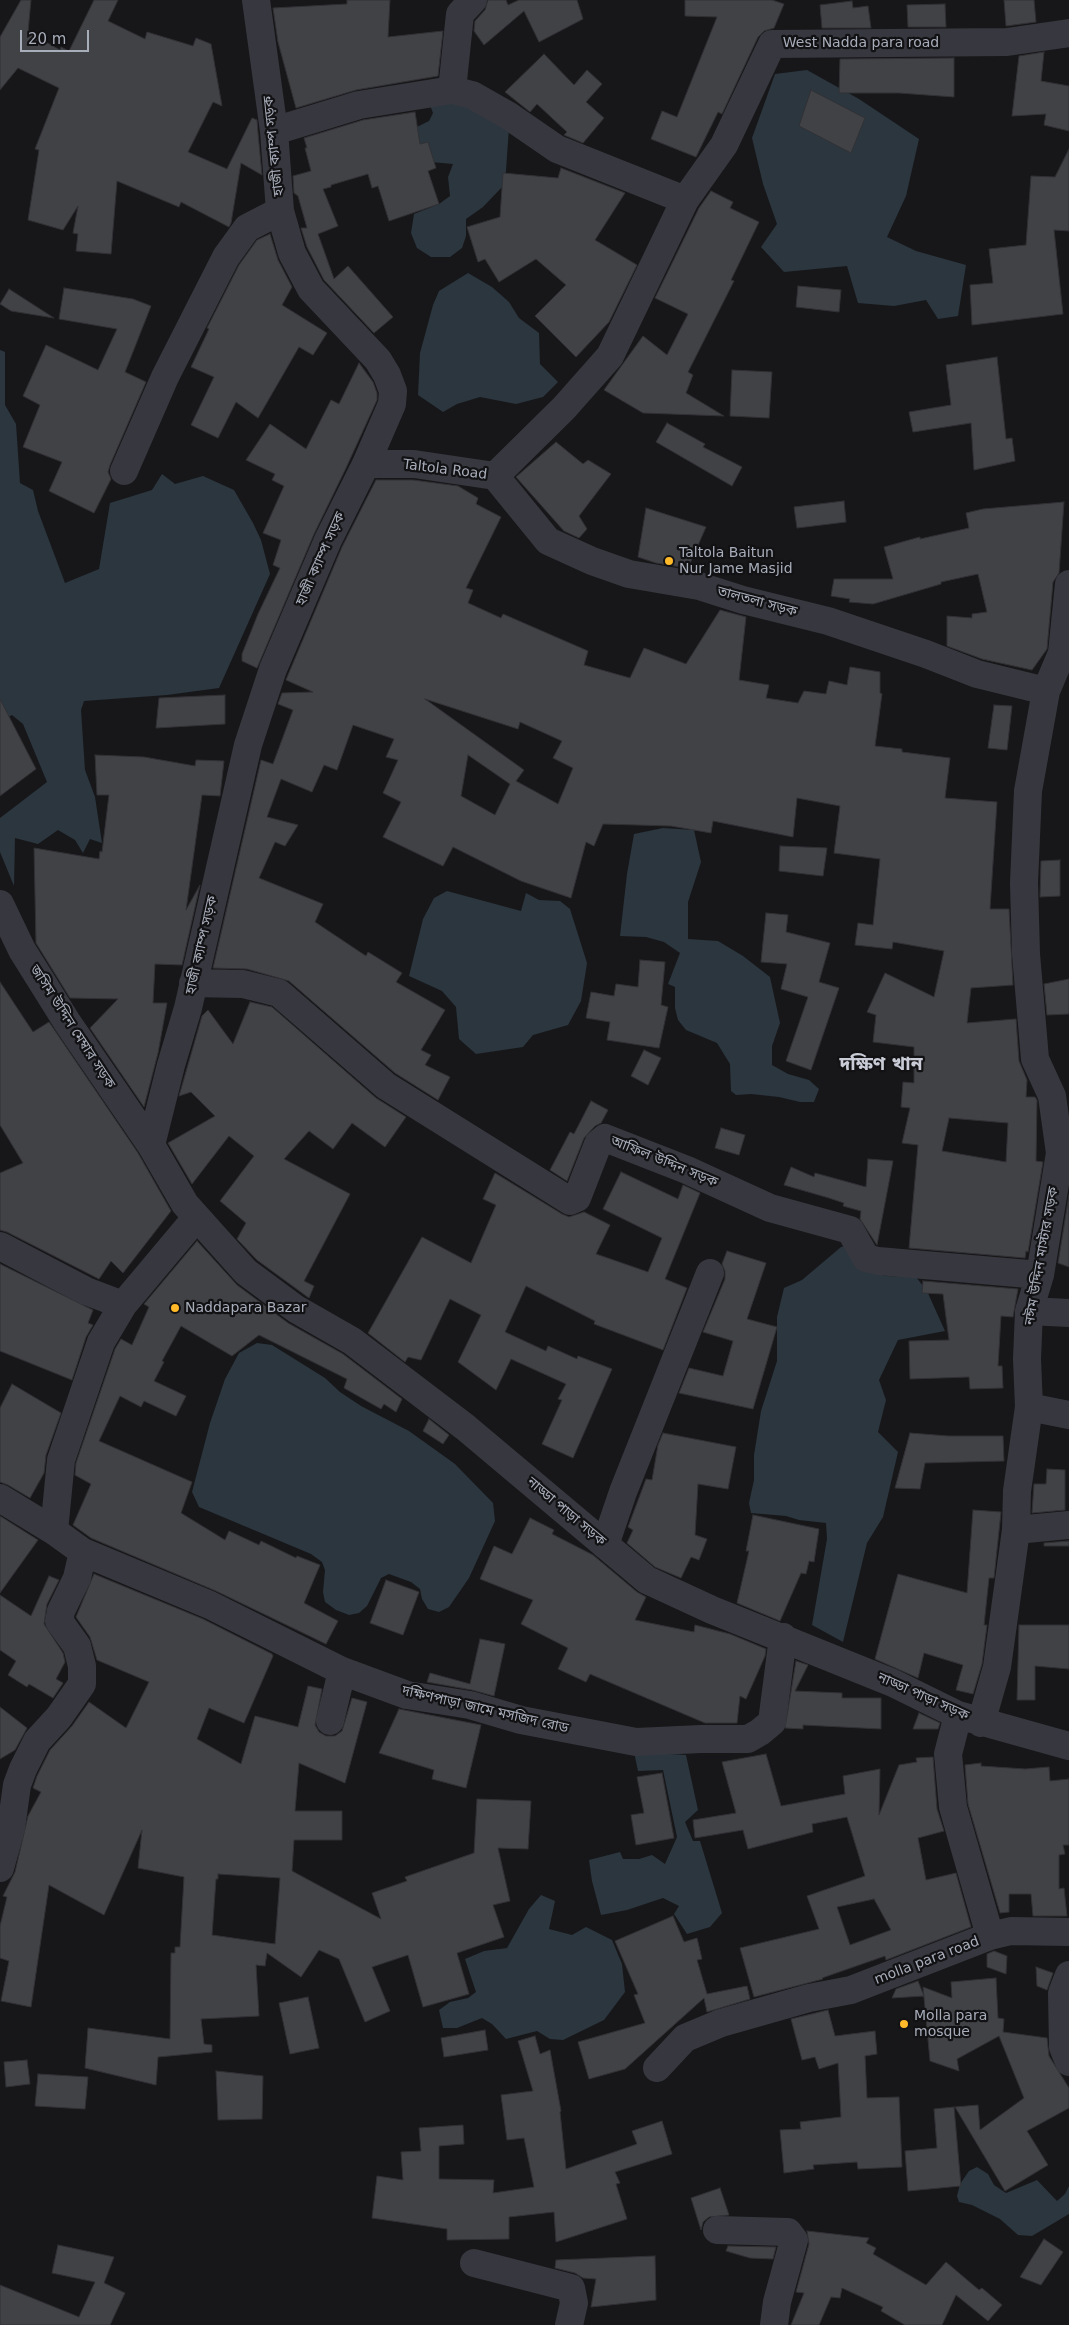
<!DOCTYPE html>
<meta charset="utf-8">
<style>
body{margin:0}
#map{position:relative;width:1069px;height:2325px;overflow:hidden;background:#171719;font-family:"DejaVu Sans",sans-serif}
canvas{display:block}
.scale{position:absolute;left:20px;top:30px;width:69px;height:22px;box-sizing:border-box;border:2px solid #a8adba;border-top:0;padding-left:6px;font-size:15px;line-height:18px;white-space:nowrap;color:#a8adba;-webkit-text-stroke:4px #121214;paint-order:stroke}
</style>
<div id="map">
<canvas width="1069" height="2325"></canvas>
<div class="scale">20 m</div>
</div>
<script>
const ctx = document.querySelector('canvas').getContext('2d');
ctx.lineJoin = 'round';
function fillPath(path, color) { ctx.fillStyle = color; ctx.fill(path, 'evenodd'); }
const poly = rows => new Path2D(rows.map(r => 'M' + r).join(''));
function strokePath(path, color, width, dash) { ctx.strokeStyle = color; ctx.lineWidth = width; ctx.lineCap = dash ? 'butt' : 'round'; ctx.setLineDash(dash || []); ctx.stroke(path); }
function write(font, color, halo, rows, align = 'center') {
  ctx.font = font + ' "DejaVu Sans","Noto Sans Bengali",sans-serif'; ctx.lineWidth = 4.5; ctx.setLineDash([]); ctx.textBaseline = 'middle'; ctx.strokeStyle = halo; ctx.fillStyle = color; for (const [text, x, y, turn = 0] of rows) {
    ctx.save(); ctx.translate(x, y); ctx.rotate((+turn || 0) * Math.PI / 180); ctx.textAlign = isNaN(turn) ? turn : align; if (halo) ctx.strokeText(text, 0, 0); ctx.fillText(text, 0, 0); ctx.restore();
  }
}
const water = poly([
 [807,70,859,99,919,139,906,196,887,237,916,251,966,265,958,316,938,319,926,300,894,306,858,303,847,266,784,272,761,247,777,224,763,184,752,138,775,74],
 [452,92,509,128,505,184,483,207,466,219,466,236,462,248,450,257,431,257,417,248,411,233,414,214,439,204,450,196,448,177,453,164,431,162,399,136,429,121,433,113,427,97],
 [468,273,492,287,509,302,519,318,539,333,540,364,558,382,543,397,516,404,480,397,457,404,443,412,418,395,420,353,433,305,439,291],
 [0,350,5,352,5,405,16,424,20,483,33,490,38,511,65,583,99,569,110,503,152,490,162,474,175,484,203,476,234,490,253,523,261,540,270,574,219,688,167,695,84,701,81,710,85,770,95,797,102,843,90,839,83,853,75,840,58,830,38,844,15,838,14,886,0,852,0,818,47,782,23,724,12,715,0,721],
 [663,828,694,830,701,862,688,902,688,939,718,941,743,956,770,977,780,1023,772,1046,772,1065,788,1074,809,1080,819,1089,814,1102,800,1102,779,1097,751,1094,736,1095,731,1091,730,1064,717,1043,686,1030,678,1020,675,1008,675,987,668,984,680,953,664,942,646,937,620,936,627,874,634,834],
 [447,891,521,911,526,893,539,900,560,901,570,909,587,963,581,1001,568,1025,533,1035,523,1047,476,1054,459,1039,456,1007,442,991,409,976,423,919,434,898],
 [853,1244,864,1268,885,1276,916,1277,927,1291,945,1331,898,1340,879,1380,886,1400,878,1432,898,1452,883,1517,867,1543,843,1642,812,1625,827,1539,826,1523,799,1520,786,1516,751,1513,749,1503,754,1480,754,1455,761,1411,777,1361,777,1317,784,1288,802,1280,841,1247],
 [257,1343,272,1345,325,1378,340,1392,361,1406,409,1431,455,1464,493,1503,495,1521,469,1578,449,1607,439,1612,428,1609,422,1599,420,1589,411,1582,389,1574,381,1578,367,1606,359,1613,349,1615,336,1610,325,1602,323,1592,325,1570,322,1562,311,1554,199,1507,192,1492,210,1423,225,1379,239,1353],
 [634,1752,686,1755,698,1810,685,1822,693,1841,700,1841,722,1913,710,1927,687,1934,674,1914,679,1906,663,1898,627,1910,601,1915,592,1881,589,1860,620,1852,623,1859,639,1859,652,1855,665,1864,677,1837,663,1770,638,1771],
 [541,1895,555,1901,549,1929,572,1935,586,1927,612,1940,622,1964,625,1992,604,2020,563,2040,550,2039,537,2031,506,2039,492,2024,482,2018,457,2028,443,2028,439,2010,450,2002,468,1998,476,1992,465,1959,484,1951,507,1948,529,1909],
 [977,2167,988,2174,994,2185,1006,2193,1037,2180,1057,2201,1065,2194,1069,2186,1069,2214,1032,2236,1018,2235,1000,2219,972,2205,959,2202,957,2196,960,2184,969,2171]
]);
const building = poly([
 [21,0,31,0,28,32,60,50,61,47,69,51,94,0,118,0,108,21,145,39,147,32,193,46,196,38,211,44,222,106,213,102,188,152,227,169,252,118,257,120,258,133,262,175,241,163,231,223,229,227,181,202,179,207,117,181,111,254,76,251,78,234,73,233,78,206,63,230,28,220,39,150,35,149,59,88,18,68,0,90,0,37,21,0],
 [347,0,390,0,388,37,443,31,438,76,356,90,296,108,278,42,273,8,347,4,347,0],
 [488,0,506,0,508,5,519,0,577,0,583,19,539,42,524,11,484,45,474,31,475,21,485,10,488,0],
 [685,0,772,0,784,4,774,28,764,31,758,37,722,114,718,112,696,157,651,139,662,111,677,117,717,17,685,16,685,0],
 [1004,0,1034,0,1036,22,1006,26,1004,0],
 [852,1,853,8,868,6,871,28,822,28,820,5,852,1],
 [945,4,946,27,908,27,907,5,945,4],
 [1044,52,1041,81,1069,86,1069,131,1044,125,1046,114,1012,116,1019,56,1044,52],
 [544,54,574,85,587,70,602,84,586,102,604,118,583,143,564,135,567,132,537,104,530,112,505,92,544,54],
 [954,58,954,97,899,93,839,93,840,59,954,58],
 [811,90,865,118,851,153,799,126,811,90],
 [415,112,420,144,428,142,436,168,428,171,439,204,389,221,378,186,372,188,368,174,331,185,331,187,323,189,338,226,318,234,334,279,348,266,393,317,374,333,324,280,307,247,301,228,307,228,298,196,294,193,293,176,311,171,305,148,307,148,304,138,363,120,415,112],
 [1069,149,1069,231,1054,230,1063,314,972,325,970,285,993,283,989,249,1026,245,1031,176,1055,177,1069,149],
 [561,168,625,193,595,240,637,265,609,322,576,357,535,316,566,285,536,259,499,282,485,259,478,262,467,227,500,217,503,173,558,178,561,168],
 [711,191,733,202,730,208,759,222,731,280,734,281,688,372,693,375,686,393,724,416,643,413,604,390,643,336,667,355,688,314,655,298,699,208,711,191],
 [270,234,278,260,292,287,282,305,327,333,313,355,299,347,258,418,236,402,218,438,191,425,214,377,191,367,209,329,207,328,239,265,257,240,270,234],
 [798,286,841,290,839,312,796,307,798,286],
 [64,288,133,299,151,306,125,372,146,382,110,465,108,472,111,479,94,513,49,491,62,462,23,447,40,405,23,396,46,345,98,370,117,329,59,319,64,288],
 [9,289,54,318,11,311,0,304,9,289],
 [997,357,1006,439,1012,438,1015,461,974,470,971,423,913,432,909,412,951,405,946,365,997,357],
 [359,363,373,382,377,393,377,400,346,468,314,534,257,668,242,661,242,654,258,614,280,568,273,565,281,540,263,533,284,486,272,480,275,474,246,460,270,424,306,449,331,400,339,404,359,363],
 [732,370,772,372,769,418,730,416,732,370],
 [667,423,705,444,703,447,742,467,732,486,656,442,667,423],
 [556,442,583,464,588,460,611,474,579,516,587,529,579,538,564,531,516,477,556,442],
 [376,480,413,480,458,486,478,498,476,504,501,517,466,588,473,590,468,603,501,618,503,614,588,651,584,665,630,678,644,648,686,664,720,610,746,617,739,680,769,685,766,698,798,703,804,691,826,694,829,681,847,685,850,667,880,672,880,693,882,694,875,746,902,749,902,752,950,758,945,798,997,802,990,909,1009,909,1013,985,971,988,967,1023,1016,1019,1019,1061,1027,1080,1026,1097,1035,1097,1037,1100,1036,1161,1043,1162,1028,1252,1026,1251,1025,1258,909,1248,918,1145,902,1143,910,1108,901,1107,903,1082,914,1083,914,1047,873,1042,876,1015,867,1012,885,973,934,997,944,951,893,942,892,949,855,945,858,923,873,925,880,859,834,853,840,806,797,798,793,837,713,821,711,833,671,826,603,824,594,846,586,842,571,898,521,881,453,847,443,866,383,837,401,802,383,793,398,760,386,757,394,739,353,725,337,770,324,765,312,792,281,779,267,817,298,825,285,846,275,842,259,878,323,904,315,922,366,956,368,952,402,973,396,982,445,1010,421,1050,431,1055,425,1065,450,1077,438,1100,395,1073,289,981,247,969,213,968,261,760,273,764,293,710,278,704,282,693,313,692,286,680,288,675,342,547,376,480],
 [425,699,518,729,520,722,562,741,553,758,573,768,558,804,516,781,524,770,425,699],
 [468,755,510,784,495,815,461,796,468,755],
 [949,1118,1008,1123,1006,1162,942,1151,949,1118],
 [844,501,846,522,797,528,794,507,844,501],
 [1064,502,1059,573,1053,582,1047,649,1032,670,982,659,947,646,947,616,972,618,972,614,987,612,978,574,941,582,941,584,873,604,849,602,850,599,831,596,834,579,893,579,884,547,920,537,920,539,969,528,966,513,983,509,1064,502],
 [646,508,706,527,688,568,656,563,638,557,646,508],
 [225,695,225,724,156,728,159,698,225,695],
 [0,699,36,769,0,796,0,699],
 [994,705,1012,706,1007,750,988,748,994,705],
 [95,755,144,757,195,766,196,760,224,761,220,796,202,795,186,910,200,885,182,965,155,964,153,1003,167,1003,158,1053,144,1107,90,1028,118,999,70,998,36,943,34,848,99,859,100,851,102,852,109,795,97,795,95,755],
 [780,846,827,848,823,876,779,871,780,846],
 [1060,860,1060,896,1040,897,1041,861,1060,860],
 [766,913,788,915,786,932,830,943,819,982,839,988,811,1070,786,1061,808,997,781,989,787,964,761,962,766,913],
 [640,960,665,962,661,1005,668,1007,659,1048,607,1040,610,1022,586,1018,591,992,614,996,616,984,638,987,640,960],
 [1069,979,1069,1014,1047,1015,1044,984,1069,979],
 [0,982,33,1032,49,1022,138,1153,171,1211,123,1273,111,1261,99,1279,7,1232,0,1230,0,1173,23,1163,0,1125,0,982],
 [250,1002,272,1007,376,1098,406,1117,385,1147,352,1123,333,1149,309,1131,284,1159,350,1194,304,1281,314,1286,309,1298,257,1260,237,1239,246,1223,220,1201,254,1156,229,1136,192,1184,168,1143,215,1116,191,1092,179,1096,202,1016,208,1010,233,1044,250,1002],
 [644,1050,661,1058,648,1085,631,1076,644,1050],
 [591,1101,608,1110,601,1123,595,1126,584,1138,567,1181,550,1170,570,1132,574,1134,591,1101],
 [721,1128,745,1135,739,1155,715,1148,721,1128],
 [868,1159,893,1161,877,1245,860,1219,861,1211,843,1206,844,1203,829,1198,784,1185,791,1167,814,1177,815,1173,866,1187,868,1159],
 [621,1172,678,1199,683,1185,700,1193,665,1279,687,1288,663,1350,594,1324,595,1321,526,1286,505,1332,546,1351,548,1346,577,1359,578,1356,612,1369,573,1458,542,1444,562,1400,558,1399,566,1384,511,1359,496,1390,458,1362,481,1315,450,1299,421,1360,408,1357,405,1362,368,1333,422,1237,471,1263,496,1205,483,1199,495,1173,562,1214,569,1217,584,1212,610,1225,596,1254,648,1272,662,1238,603,1209,621,1172],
 [1069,1195,1069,1267,1058,1263,1069,1195],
 [197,1241,237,1285,288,1323,343,1354,402,1399,396,1412,384,1404,381,1409,344,1388,347,1379,259,1335,232,1356,181,1326,162,1361,164,1362,154,1381,186,1396,176,1416,144,1401,141,1407,120,1396,99,1441,192,1482,181,1513,225,1540,229,1531,259,1545,261,1541,296,1558,297,1556,320,1565,304,1603,338,1621,326,1644,216,1591,91,1538,73,1525,91,1484,75,1475,76,1463,115,1349,121,1339,132,1345,149,1307,144,1304,197,1241],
 [727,1251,766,1263,747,1319,777,1327,753,1409,679,1393,689,1368,723,1376,733,1341,703,1332,725,1279,725,1271,722,1264,727,1251],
 [0,1264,93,1310,88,1323,93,1325,86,1337,72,1380,0,1351,0,1264],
 [923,1281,1018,1289,1013,1317,1001,1316,998,1366,1002,1366,1003,1388,970,1389,969,1377,910,1379,909,1341,949,1340,943,1294,922,1293,923,1281],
 [12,1384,61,1413,46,1455,44,1473,30,1498,8,1485,0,1482,0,1408,12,1384],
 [429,1419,449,1435,443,1444,423,1431,429,1419],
 [663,1433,736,1447,728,1489,698,1484,695,1535,707,1539,699,1560,691,1557,681,1578,655,1567,627,1543,633,1530,628,1527,646,1479,652,1480,658,1445,663,1433],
 [910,1433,948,1436,1003,1436,1004,1461,925,1463,920,1489,895,1488,910,1433],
 [1047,1469,1065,1470,1065,1510,1032,1513,1034,1484,1046,1484,1047,1469],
 [973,1510,1001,1512,994,1578,989,1578,984,1625,987,1625,982,1664,973,1694,956,1690,963,1665,924,1653,918,1678,875,1659,898,1574,967,1593,973,1510],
 [753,1515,819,1529,814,1562,809,1561,806,1574,801,1573,780,1621,737,1603,749,1551,746,1551,753,1515],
 [0,1516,38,1540,0,1593,0,1516],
 [530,1518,554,1530,552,1534,593,1555,637,1592,646,1597,635,1620,694,1632,695,1625,730,1634,766,1649,765,1656,746,1699,740,1696,737,1723,705,1723,590,1674,586,1682,558,1669,568,1648,521,1624,533,1600,480,1579,494,1546,512,1554,530,1518],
 [1069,1541,1069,1546,1044,1546,1044,1543,1069,1541],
 [94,1574,203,1619,272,1654,273,1656,244,1723,209,1708,197,1739,241,1764,255,1716,298,1727,308,1686,322,1689,315,1725,319,1732,326,1736,335,1736,342,1731,352,1698,367,1702,345,1783,299,1763,295,1811,342,1811,342,1840,294,1840,292,1871,381,1919,372,1893,407,1881,405,1877,474,1853,477,1799,531,1801,528,1849,498,1848,510,1901,493,1905,504,1937,457,1953,469,1994,423,2007,408,1955,372,1967,390,2011,365,2022,339,1959,319,1950,301,1977,267,1953,265,1966,256,1965,259,2016,201,2019,204,2044,212,2045,212,2052,158,2057,156,2085,85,2068,88,2028,170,2039,171,1953,175,1953,175,1947,180,1947,184,1877,138,1868,142,1830,104,1915,49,1885,31,2007,1,2001,9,1961,0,1958,0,1926,7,1897,3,1896,15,1872,28,1816,41,1792,33,1788,37,1776,50,1750,72,1726,89,1702,126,1728,149,1682,97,1660,90,1637,76,1617,94,1574],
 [218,1874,280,1878,275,1944,212,1935,216,1879,218,1879,218,1874],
 [49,1576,59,1580,47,1604,44,1624,63,1653,65,1662,56,1679,63,1683,53,1698,29,1684,27,1687,8,1675,16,1661,0,1650,0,1595,31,1616,49,1576],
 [386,1580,419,1592,403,1635,370,1623,386,1580],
 [1019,1625,1069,1625,1069,1669,1035,1666,1035,1700,1017,1700,1019,1625],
 [480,1639,505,1644,494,1696,472,1690,427,1682,430,1673,470,1684,480,1639],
 [796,1661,808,1665,795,1691,842,1693,842,1698,881,1698,881,1729,803,1725,803,1729,785,1728,796,1661],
 [0,1707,27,1728,15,1750,0,1759,0,1707],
 [399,1709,481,1725,466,1788,432,1779,434,1770,379,1753,399,1709],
 [919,1713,940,1723,938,1729,913,1729,919,1713],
 [766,1754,781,1806,845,1794,843,1776,880,1769,879,1815,899,1765,917,1762,916,1758,933,1757,937,1809,944,1831,918,1838,926,1880,956,1873,971,1927,886,1960,885,1956,822,1978,823,1979,754,1997,740,1948,819,1929,807,1896,865,1876,847,1817,812,1824,813,1832,748,1849,743,1830,695,1838,693,1820,736,1813,722,1762,766,1754],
 [874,1899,891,1930,850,1945,837,1907,874,1899],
 [981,1763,981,1766,1025,1769,1049,1767,1050,1781,1069,1779,1069,1845,1063,1845,1065,1854,1059,1855,1059,1889,1064,1888,1067,1916,1033,1916,1031,1894,1009,1894,1009,1912,1000,1913,968,1804,965,1765,981,1763],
 [662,1773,674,1838,636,1845,631,1815,644,1813,637,1777,662,1773],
 [673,1916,684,1942,697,1938,702,1959,697,1960,707,1994,747,1986,750,1999,707,2012,704,1998,625,2069,589,2079,578,2042,645,2023,634,1995,638,1994,615,1941,673,1916],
 [994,1951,1007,1956,1006,1974,987,1967,987,1954,994,1951],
 [1036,1967,1053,1973,1047,1990,1037,1986,1036,1967],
 [996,1978,998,2018,1004,2019,1003,2032,1047,2038,1049,2056,1069,2088,1069,2108,1027,2131,1048,2165,1005,2191,955,2107,978,2105,980,2130,1024,2098,999,2036,957,2059,959,2071,930,2061,923,1987,952,1998,951,1982,996,1978],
 [918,1981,924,1996,892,1998,896,1989,918,1981],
 [308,1997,319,2048,290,2054,279,2003,308,1997],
 [828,2010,835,2036,875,2031,877,2054,865,2056,867,2098,899,2097,902,2167,858,2169,857,2162,813,2165,814,2169,784,2173,780,2130,801,2129,800,2122,841,2117,838,2063,819,2069,815,2057,802,2060,791,2019,828,2010],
 [485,2030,488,2050,444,2057,441,2038,485,2030],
 [535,2036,540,2054,550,2050,561,2111,560,2112,566,2169,637,2144,632,2131,662,2121,672,2154,615,2172,620,2183,616,2184,627,2219,556,2242,554,2212,509,2217,509,2239,447,2240,447,2229,372,2218,377,2176,403,2180,401,2152,421,2151,419,2128,463,2125,464,2144,439,2146,439,2179,494,2180,493,2193,534,2187,524,2138,507,2140,501,2095,533,2091,518,2041,535,2036],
 [27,2060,30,2084,6,2087,4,2062,27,2060],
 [216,2071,263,2076,262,2119,218,2120,216,2071],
 [38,2074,88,2077,85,2109,35,2106,38,2074],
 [954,2107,961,2186,908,2191,905,2151,937,2148,934,2109,954,2107],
 [720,2188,729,2215,709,2217,703,2222,701,2230,691,2198,720,2188],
 [807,2231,869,2238,866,2243,876,2248,873,2254,926,2285,946,2262,979,2290,982,2288,1002,2305,988,2321,956,2295,942,2325,905,2325,881,2311,883,2307,842,2288,840,2298,831,2297,819,2325,791,2325,804,2293,796,2292,809,2244,807,2231],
 [1044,2239,1063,2252,1041,2285,1020,2277,1044,2239],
 [58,2245,114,2257,104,2283,125,2293,110,2325,0,2325,0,2285,79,2317,95,2282,52,2273,58,2245],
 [728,2246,776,2247,773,2259,750,2258,726,2251,728,2246],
 [655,2256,656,2300,591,2307,596,2279,583,2278,575,2273,555,2268,556,2260,655,2256]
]);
const minor = poly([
 [452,90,460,14,473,0],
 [274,131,359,105,452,90,472,95,509,116,557,149,685,200],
 [366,464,414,464,495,476],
 [124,471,165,377,226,257,247,228,280,211],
 [495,476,564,408,610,356,685,200,724,145,772,44,1007,42,1069,33],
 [495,476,548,541,592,561,629,574,699,586,743,600,828,621,926,654,977,674,1046,691],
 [0,904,22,950,67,1022,151,1145,185,1204,246,1272,296,1309,352,1341,465,1427,647,1580,712,1610,893,1683,958,1715,1069,1746],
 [193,983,243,984,279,993,386,1086,570,1201,577,1198,598,1144,605,1138,687,1170,770,1208,850,1230,866,1258,878,1261,1040,1275],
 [151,1145,171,1065,188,1008,248,745,273,669,328,540,366,464,392,404,393,391,387,375,378,360,311,289,292,253,280,211,274,131,256,0],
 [0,1246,86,1291,123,1305],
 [1029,1311,1069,1313],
 [1029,1407,1069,1415],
 [0,1498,54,1531,83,1552,210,1605,342,1671,407,1695,470,1705,521,1720,636,1742,701,1739,748,1739,760,1732,772,1722,783,1637],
 [1016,1530,1069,1525],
 [54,1531,61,1460,101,1342,123,1305,196,1218],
 [605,1545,623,1492,710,1273],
 [330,1721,342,1671],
 [981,1723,997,1667,1016,1530,1017,1491,1029,1407,1027,1359,1029,1311,1040,1275,1060,1153,1052,1096,1035,1059,1026,954,1024,883,1028,791,1046,691,1062,653,1069,584],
 [0,1868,11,1828,17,1785,23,1769,37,1741,59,1717,82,1684,82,1666,77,1646,59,1621,61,1611,77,1578,83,1552],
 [990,1936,1011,1931,1069,1932],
 [1069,1975,1062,1993,1063,2047,1069,2062],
 [657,2068,685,2038,721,2023,809,1998,851,1990,990,1936,953,1807,948,1754,958,1715],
 [717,2230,788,2232,794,2240,777,2302,774,2325],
 [474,2263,571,2288,574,2303,569,2325]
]);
const markers = [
 [669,561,5,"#ffb929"],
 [175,1308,5,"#ffb929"],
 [904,2024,5,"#ffb929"]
];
const streetNames = [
 ["West Nadda para road",861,43],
 ["হাজী ক্যাম্প সড়ক",274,146,-96],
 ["Taltola Road",445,470,7],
 ["হাজী ক্যাম্প সড়ক",321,559,-66],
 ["তালতলা সড়ক",757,602,15],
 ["হাজী ক্যাম্প সড়ক",202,945,-77],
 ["জসিম উদ্দিন মেম্বার সড়ক",72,1027,57],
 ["আফিল উদ্দিন সড়ক",664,1162,22],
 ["নঈম উদ্দিন মাস্টার সড়ক",1042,1256,-80],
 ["নাড্ডা পাড়া সড়ক",566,1512,40],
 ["নাড্ডা পাড়া সড়ক",923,1697,24],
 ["দক্ষিণপাড়া জামে মসজিদ রোড",485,1710,13],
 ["molla para road",927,1961,-21]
];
const poiNames = [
 ["Taltola Baitun",679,553],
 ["Nur Jame Masjid",679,569],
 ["Naddapara Bazar",185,1308],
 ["Molla para",914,2016],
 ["mosque",914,2032]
];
const districtNames = [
 ["দক্ষিণ খান",881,1065]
];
fillPath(water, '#2b363f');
fillPath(building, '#414246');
strokePath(building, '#313135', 1);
strokePath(minor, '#37383f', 28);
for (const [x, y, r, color] of markers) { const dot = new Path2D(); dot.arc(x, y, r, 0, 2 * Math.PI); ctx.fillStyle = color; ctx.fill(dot); strokePath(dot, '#121214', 2); }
write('14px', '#a8adba', '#121214', streetNames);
write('14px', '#a8adba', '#121214', poiNames, 'left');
write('bold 19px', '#c9ccd6', '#121214', districtNames);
</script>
